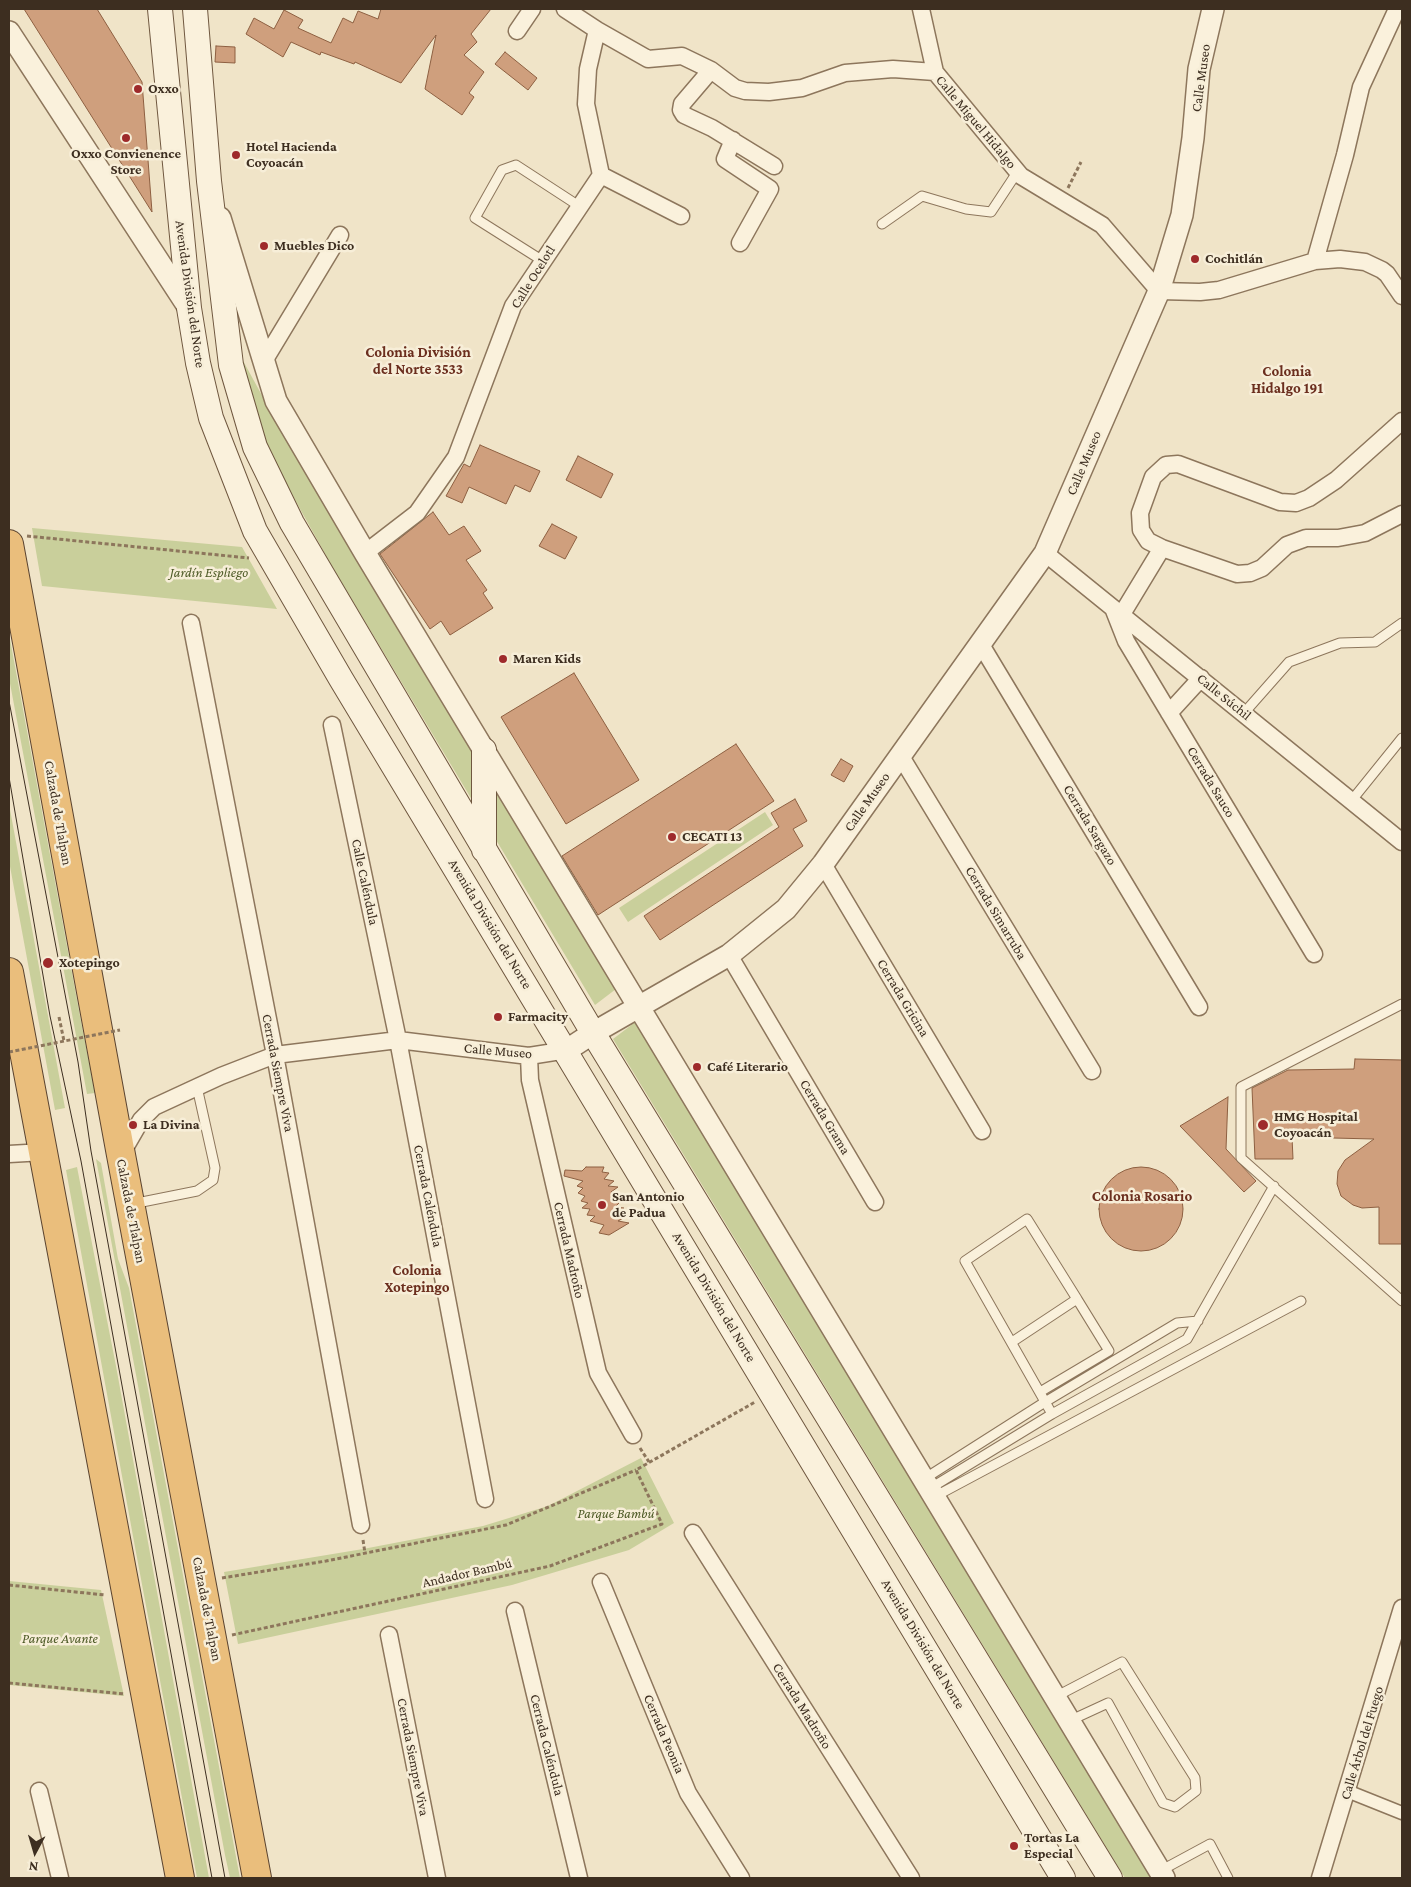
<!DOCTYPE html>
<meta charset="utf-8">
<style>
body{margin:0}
#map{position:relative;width:1411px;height:1887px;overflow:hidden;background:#f0e4c8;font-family:"Crimson Pro",serif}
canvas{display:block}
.frame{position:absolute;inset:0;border:10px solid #3d2e20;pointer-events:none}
.north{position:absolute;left:10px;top:1827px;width:50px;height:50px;-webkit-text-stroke:4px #f7eed8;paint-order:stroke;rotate:186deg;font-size:14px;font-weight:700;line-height:20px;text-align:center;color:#3d2e20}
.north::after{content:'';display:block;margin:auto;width:18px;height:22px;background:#3d2e20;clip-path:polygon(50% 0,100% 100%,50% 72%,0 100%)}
</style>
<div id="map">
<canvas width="1411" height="1887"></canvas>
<div class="frame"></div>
<div class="north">N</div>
</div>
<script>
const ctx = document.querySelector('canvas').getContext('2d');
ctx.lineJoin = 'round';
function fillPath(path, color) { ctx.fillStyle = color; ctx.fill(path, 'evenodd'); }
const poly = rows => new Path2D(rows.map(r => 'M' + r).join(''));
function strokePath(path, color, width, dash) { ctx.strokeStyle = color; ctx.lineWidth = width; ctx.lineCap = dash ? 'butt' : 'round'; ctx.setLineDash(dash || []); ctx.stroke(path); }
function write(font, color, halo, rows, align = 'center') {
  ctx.font = font + ' "Crimson Pro",serif'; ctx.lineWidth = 5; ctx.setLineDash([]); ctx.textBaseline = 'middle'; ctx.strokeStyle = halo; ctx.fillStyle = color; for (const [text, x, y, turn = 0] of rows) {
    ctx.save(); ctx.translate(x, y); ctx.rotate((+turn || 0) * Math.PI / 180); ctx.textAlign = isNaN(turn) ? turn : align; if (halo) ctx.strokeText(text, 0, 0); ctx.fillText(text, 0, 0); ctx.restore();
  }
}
const green = poly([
 [241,357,289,445,616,989,595,1005,333,568,266,448],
 [32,528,242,547,277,609,42,586],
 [9,634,80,1016,95,1093,87,1094,9,678],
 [9,804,65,1108,55,1110,9,861],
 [765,812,773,825,628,922,619,908],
 [638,1020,1152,1878,1125,1878,613,1039],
 [96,1159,101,1163,118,1259,129,1288,240,1878,230,1878,225,1855],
 [77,1167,116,1366,209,1878,197,1878,135,1547,66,1170],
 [641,1458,674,1523,629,1550,512,1585,238,1644,224,1572,363,1549,483,1526,548,1506],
 [9,1581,101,1590,124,1696,9,1685]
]);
const building = poly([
 [24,9,97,9,142,82,152,212,24,9],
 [381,9,491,9,471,34,477,42,464,55,484,72,469,93,474,97,462,115,425,89,436,35,401,83,355,62,354,64,321,52,320,55,291,42,283,57,246,34,254,18,274,29,284,10,303,20,298,28,331,43,343,18,353,23,358,11,378,19,381,9],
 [216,46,235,47,235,63,215,62,216,46],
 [505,52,537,78,528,90,495,64,505,52],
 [480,445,540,471,530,492,515,485,506,504,469,487,462,503,446,496,464,464,470,467,480,445],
 [578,456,613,474,601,498,566,480,578,456],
 [433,512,449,535,464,526,481,551,466,560,487,590,483,593,493,608,450,635,441,621,430,629,380,554,433,512],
 [552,524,577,537,565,559,539,546,552,524],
 [574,673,639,780,566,824,501,717,574,673],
 [736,744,774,801,598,915,562,856,736,744],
 [841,759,853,766,844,782,831,775,841,759],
 [795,799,807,821,793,829,803,846,660,940,644,916,779,827,771,813,795,799],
 [1355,1059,1402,1060,1402,1244,1379,1244,1379,1207,1362,1208,1353,1205,1341,1196,1337,1184,1338,1171,1345,1160,1374,1139,1292,1137,1293,1159,1255,1159,1252,1088,1288,1070,1354,1069,1355,1059],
 [1228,1097,1226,1149,1256,1181,1244,1192,1180,1126,1228,1097],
 '1099 1209a42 42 0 1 1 84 0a42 42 0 1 1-84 0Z',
 [586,1167,604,1167,602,1172,609,1173,604,1179,614,1181,608,1186,618,1187,611,1192,619,1194,613,1199,622,1200,615,1207,624,1208,617,1214,627,1216,618,1221,629,1223,609,1235,599,1233,604,1225,590,1221,595,1216,587,1215,590,1209,582,1208,588,1203,581,1201,585,1196,578,1193,583,1188,577,1186,583,1181,564,1176,565,1170,582,1171,586,1167]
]);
const path = poly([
 [1068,188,1081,162],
 [27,536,249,558],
 [59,1017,64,1041],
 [640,1448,649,1462],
 [363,1540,365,1553],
 [222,1578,326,1561,506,1525,636,1470],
 [9,1585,105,1595],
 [232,1635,550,1566,662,1524,636,1470,755,1402],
 [9,1683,125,1694]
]);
const service = poly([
 [882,224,922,196,966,209,991,212,1018,171],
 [543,261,475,218,502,170,516,165,579,206],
 [1244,713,1289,662,1340,643,1375,642,1402,623],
 [1352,800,1402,738],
 [1402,1004,1241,1087,1241,1158,1402,1301],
 [132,1204,197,1191,213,1180,215,1168,197,1087],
 [1012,1342,1077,1299,1109,1351,1040,1392],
 [1052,1414,965,1261,1027,1219,1077,1299],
 [924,1479,1045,1402,1177,1323,1198,1321],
 [929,1489,1052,1414,1187,1339,1274,1186],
 [934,1497,1301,1301],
 [1055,1697,1122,1662,1195,1778,1196,1791,1175,1807,1163,1803,1108,1703,1069,1721],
 [1160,1871,1210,1844,1228,1878]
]);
const pedestrian = poly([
 [1347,1791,1402,1813]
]);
const minor = poly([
 [565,9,597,30,648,59,682,56,711,70,735,88,745,91,769,92,802,88,845,73,893,69,935,72,1021,176,1102,225,1159,291,1200,292,1219,290,1315,261,1340,259,1365,262,1382,270,1387,274,1402,296],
 [921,9,935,72],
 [517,31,532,9],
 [711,70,682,104,681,110,684,115,712,128,774,166],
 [733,140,725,159,770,189,740,243],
 [601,175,681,216],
 [1315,261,1345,155,1361,87,1397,9],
 [264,361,340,235],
 [1402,421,1336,480,1309,498,1296,503,1280,502,1178,464,1166,465,1153,477,1140,513,1141,530,1148,541,1162,548,1237,574,1250,573,1262,568,1287,545,1306,538,1338,538,1365,533,1402,514],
 [365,553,417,513,456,457,513,306,601,175,586,104,588,69,597,30],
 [1045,553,1402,842],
 [1113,608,1126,641,1314,954],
 [1122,614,1162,548],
 [191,623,275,1055,361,1525],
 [980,643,1199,1007],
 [1169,713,1201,678],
 [332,725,398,1040,485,1499],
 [900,755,1092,1071],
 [823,864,982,1131],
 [729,955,875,1202],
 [529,1056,530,1080,598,1373,633,1435],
 [122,1153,141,1120,154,1107,221,1076,275,1055,398,1040,529,1056,567,1050],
 [9,1154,44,1152],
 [693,1533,911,1878],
 [601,1582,688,1793,741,1878],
 [515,1611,579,1878],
 [389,1635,437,1878],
 [39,1791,60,1878],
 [1320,1878,1402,1608]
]);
const tertiary = poly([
 [9,32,189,308],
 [220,218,276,401,365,553,1164,1878],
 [567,1050,593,1033,729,955,786,909,823,864,1045,553,1159,291,1182,215,1193,138,1199,69,1213,9]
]);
const secondary = poly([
 [160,9,189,308,198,363,211,418,255,531,341,679,1063,1878],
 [195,9,209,181,231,365,255,447,292,523,593,1033,1110,1878],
 [484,850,484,750]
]);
const trunk = poly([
 [9,544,121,1155,257,1878],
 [9,972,180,1878]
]);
const tram = poly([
 [9,701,78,1062,91,1151,225,1878],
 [9,777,50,1016,81,1161,212,1878]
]);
const pathBridge = poly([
 [9,1052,120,1030]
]);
const markers = [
 [138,89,5,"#9e2a2b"],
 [126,138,5,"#9e2a2b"],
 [236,155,5,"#9e2a2b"],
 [264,246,5,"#9e2a2b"],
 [1195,259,5,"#9e2a2b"],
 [503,659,5,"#9e2a2b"],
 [672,837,5,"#9e2a2b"],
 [48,963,6,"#9e2a2b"],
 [498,1017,5,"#9e2a2b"],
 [697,1067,5,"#9e2a2b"],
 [133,1125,5,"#9e2a2b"],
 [1263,1125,6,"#9e2a2b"],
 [602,1205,5,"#9e2a2b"],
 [1014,1846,5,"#9e2a2b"]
];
const streetNames = [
 ["Calle Museo",1201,78,-82],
 ["Calle Miguel Hidalgo",976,122,50],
 ["Calle Ocelotl",533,277,-58],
 ["Avenida División del Norte",190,294,82],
 ["Calle Museo",1084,463,-67],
 ["Calle Súchil",1224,697,39],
 ["Cerrada Sauco",1211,782,59],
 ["Calle Museo",867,802,-55],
 ["Calzada de Tlalpan",58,813,80],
 ["Cerrada Sargazo",1090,825,59],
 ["Calle Caléndula",365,882,78],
 ["Cerrada Simarruba",996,913,59],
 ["Avenida División del Norte",490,924,59],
 ["Cerrada Gricina",903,998,59],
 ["Calle Museo",498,1051,5],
 ["Cerrada Siempre Viva",278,1073,79],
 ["Cerrada Grama",825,1117,59],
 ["Cerrada Caléndula",428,1196,79],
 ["Calzada de Tlalpan",131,1211,79],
 ["Cerrada Madroño",569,1250,77],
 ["Avenida División del Norte",714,1297,59],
 ["Andador Bambú",467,1573,-13],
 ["Calzada de Tlalpan",207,1609,79],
 ["Avenida División del Norte",923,1644,59],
 ["Cerrada Madroño",802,1706,58],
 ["Cerrada Peonia",664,1734,67],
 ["Calle Árbol del Fuego",1362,1743,-73],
 ["Cerrada Caléndula",547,1745,76],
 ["Cerrada Siempre Viva",413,1757,79]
];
const poiNames = [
 ["Oxxo",148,89],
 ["Hotel Hacienda",246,147],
 ["Coyoacán",246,163],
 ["Oxxo Convienence",126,154,"center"],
 ["Store",126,170,"center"],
 ["Muebles Dico",274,246],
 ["Cochitlán",1205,259],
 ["Maren Kids",513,659],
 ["CECATI 13",682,837],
 ["Xotepingo",59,963],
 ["Farmacity",508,1017],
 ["Café Literario",707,1067],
 ["HMG Hospital",1274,1117],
 ["Coyoacán",1274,1133],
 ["La Divina",143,1125],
 ["San Antonio",612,1197],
 ["de Padua",612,1213],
 ["Tortas La",1024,1838],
 ["Especial",1024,1854]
];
const parkNames = [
 ["Jardín Espliego",209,573],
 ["Parque Bambú",616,1514],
 ["Parque Avante",60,1639]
];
const neighbourhoodNames = [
 ["Colonia División",418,352],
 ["del Norte 3533",418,369],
 ["Colonia",1287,371],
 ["Hidalgo 191",1287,388],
 ["Colonia Rosario",1142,1196],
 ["Colonia",417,1270],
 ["Xotepingo",417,1287]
];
fillPath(green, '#c9cf9b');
fillPath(building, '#cf9f7d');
strokePath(building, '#8d5f41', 1);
strokePath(service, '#8d765c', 11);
strokePath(pedestrian, '#8d765c', 15);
strokePath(minor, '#8d765c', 19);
strokePath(tertiary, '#8d765c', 24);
strokePath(secondary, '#6f573f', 26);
strokePath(trunk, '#5b4430', 30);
strokePath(path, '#8d765c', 3, [4, 2.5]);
strokePath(service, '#faf1dc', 9);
strokePath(pedestrian, '#faf1dc', 12);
strokePath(minor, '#faf1dc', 16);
strokePath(tertiary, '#faf1dc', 21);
strokePath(secondary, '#faf1dc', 24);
strokePath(trunk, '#eabe7c', 28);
strokePath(tram, '#3d2e20', 1);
strokePath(pathBridge, '#8d765c', 3, [4, 2.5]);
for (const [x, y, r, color] of markers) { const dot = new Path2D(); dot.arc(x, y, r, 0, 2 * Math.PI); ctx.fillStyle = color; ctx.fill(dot); strokePath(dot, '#f7eed8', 2); }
write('14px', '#3d2e20', '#f7eed8', streetNames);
write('bold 14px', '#3d2e20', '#f7eed8', poiNames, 'left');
write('italic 14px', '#4d5a26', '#f7eed8', parkNames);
write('bold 15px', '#6b2e1e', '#f7eed8', neighbourhoodNames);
</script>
